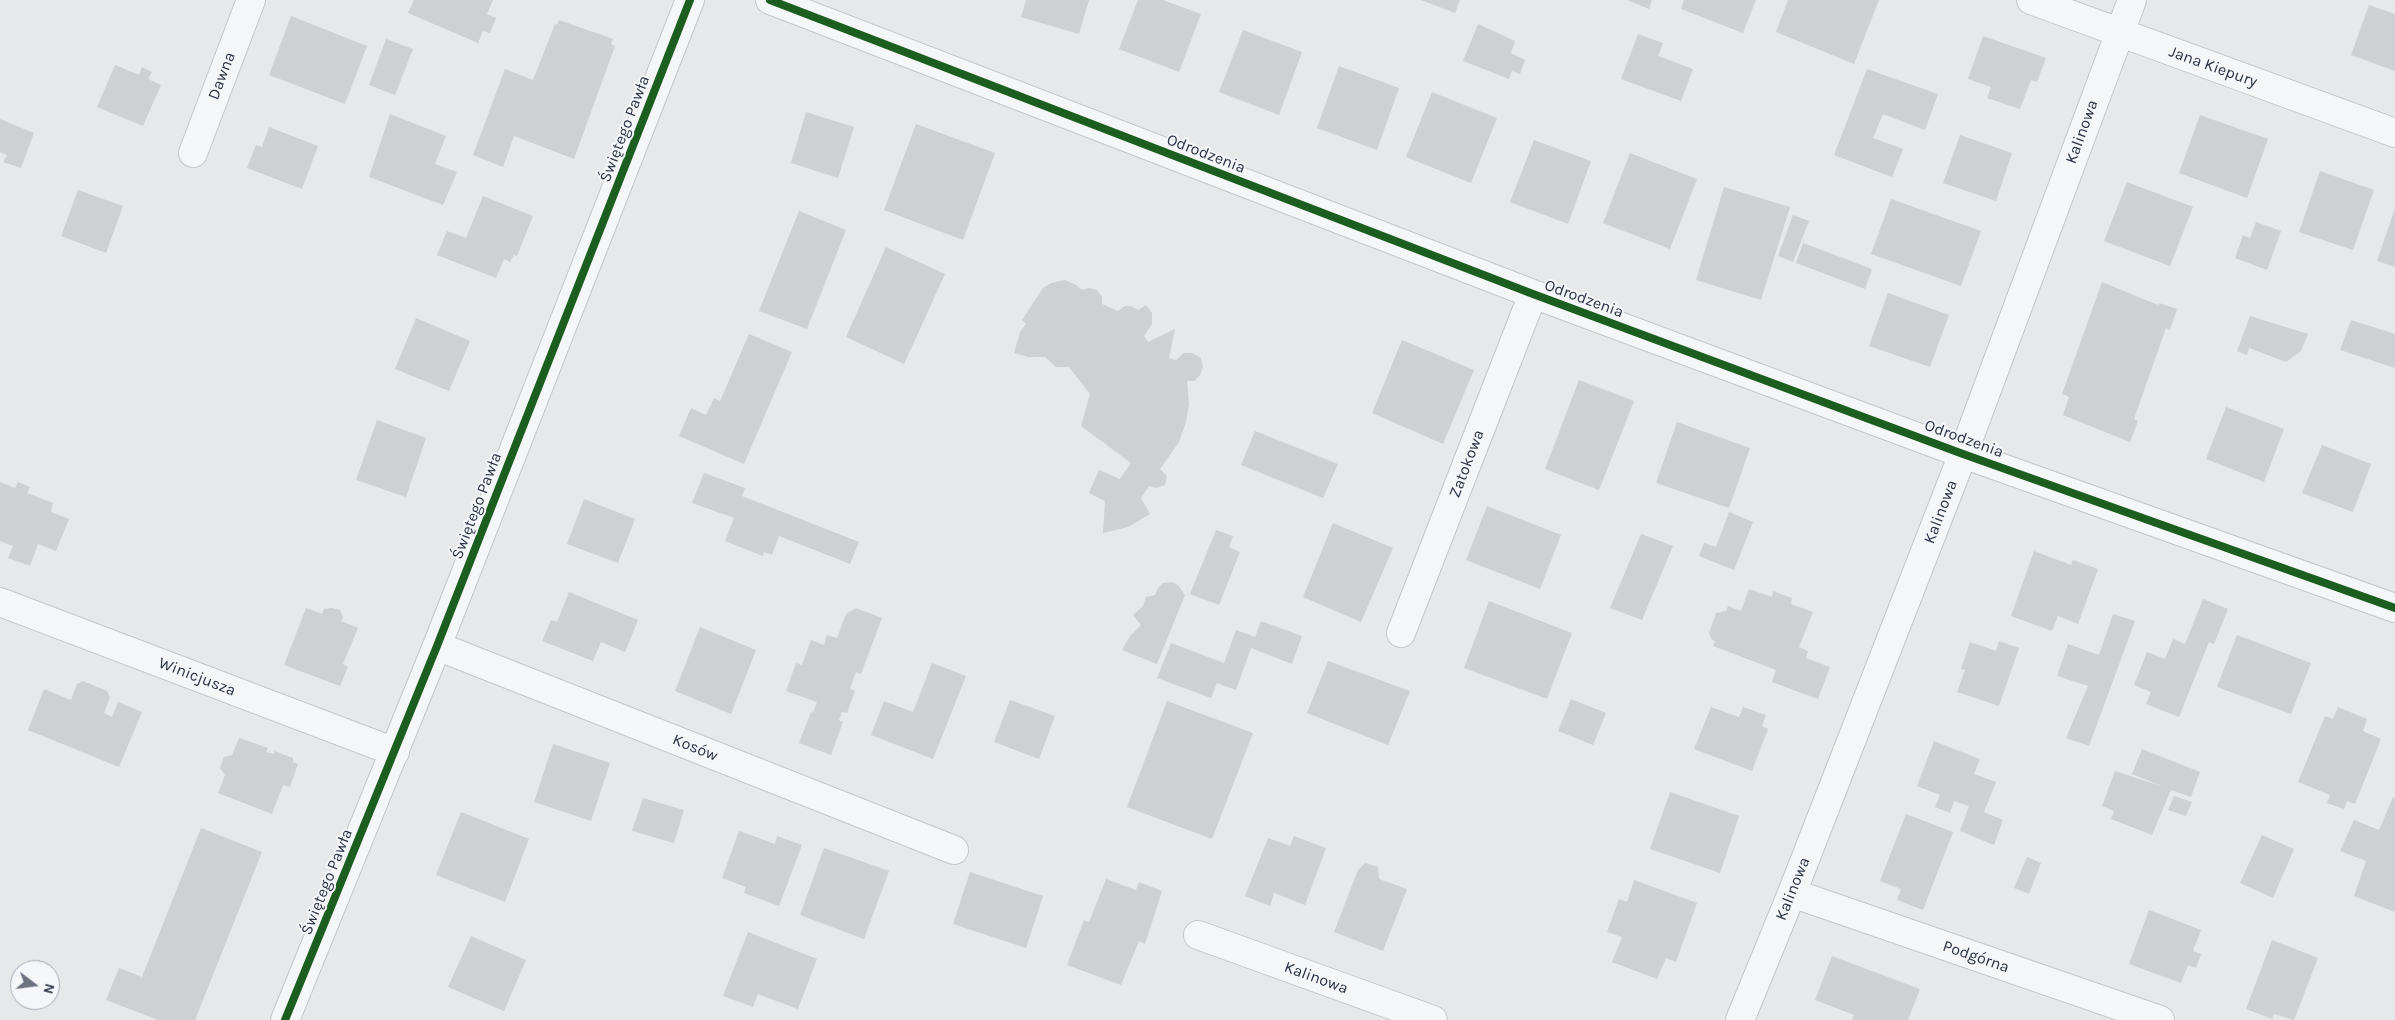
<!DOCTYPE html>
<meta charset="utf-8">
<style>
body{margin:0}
#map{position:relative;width:2395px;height:1020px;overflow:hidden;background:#e6e8ea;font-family:Karla,sans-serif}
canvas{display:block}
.north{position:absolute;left:10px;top:960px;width:50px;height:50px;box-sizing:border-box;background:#f4f6f9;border:1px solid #a4a8b1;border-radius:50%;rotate:105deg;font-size:14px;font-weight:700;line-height:20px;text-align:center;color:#2b3445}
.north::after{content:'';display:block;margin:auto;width:18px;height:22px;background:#6c737f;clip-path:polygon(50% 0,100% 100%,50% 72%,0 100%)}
</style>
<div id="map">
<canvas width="2395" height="1020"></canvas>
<div class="north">N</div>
</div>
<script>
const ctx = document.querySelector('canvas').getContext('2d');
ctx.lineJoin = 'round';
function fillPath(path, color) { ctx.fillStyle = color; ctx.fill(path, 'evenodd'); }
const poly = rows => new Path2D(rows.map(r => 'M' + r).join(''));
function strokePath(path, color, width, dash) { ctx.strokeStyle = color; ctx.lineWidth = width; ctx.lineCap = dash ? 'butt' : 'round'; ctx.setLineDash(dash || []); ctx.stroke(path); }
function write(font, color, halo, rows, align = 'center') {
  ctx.font = font + ' Karla,sans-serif'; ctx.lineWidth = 4; ctx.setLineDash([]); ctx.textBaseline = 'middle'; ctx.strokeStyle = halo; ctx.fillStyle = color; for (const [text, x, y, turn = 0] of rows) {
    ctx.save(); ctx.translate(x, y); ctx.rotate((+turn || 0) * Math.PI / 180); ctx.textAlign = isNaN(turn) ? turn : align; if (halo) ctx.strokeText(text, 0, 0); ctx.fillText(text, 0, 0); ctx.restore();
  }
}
const building = poly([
 [414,0,493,0,487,14,496,18,490,33,483,31,478,43,408,13],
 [1026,0,1089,0,1079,34,1021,17],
 [1138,0,1163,0,1201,14,1179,72,1119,49],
 [1421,0,1460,0,1455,13],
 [1627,0,1652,0,1649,9],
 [1684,0,1756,0,1743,33,1681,9],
 [1788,0,1879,0,1854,64,1776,32],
 [2369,5,2395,14,2395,71,2351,55],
 [291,16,367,46,345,104,269,75],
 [559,20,613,39,611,44,615,46,574,159,514,136,503,167,473,155,505,69,533,80,555,24,557,25],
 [1478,24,1515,41,1511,53,1525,60,1520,74,1512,71,1509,79,1463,61],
 [1243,30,1302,52,1279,115,1219,92],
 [1638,34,1663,43,1658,56,1693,69,1681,101,1621,79],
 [1983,36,2046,58,2037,82,2031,80,2020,109,1987,98,1991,87,1968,79],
 [386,39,413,49,395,95,369,85],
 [115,65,139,75,142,67,152,72,148,79,161,85,143,126,97,107],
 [1339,66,1399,88,1377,150,1317,128],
 [1867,69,1938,94,1925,130,1883,114,1873,138,1903,149,1892,177,1834,155],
 [1432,92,1497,118,1471,183,1406,157],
 [806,112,854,127,838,178,791,163],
 [390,114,446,136,435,164,457,172,443,205,369,177],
 [2200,115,2268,139,2247,198,2179,173],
 [0,119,34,133,21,168,3,162,7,155,0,152],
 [916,124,995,153,963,240,884,210],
 [269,127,318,146,302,189,247,168,256,145,262,147],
 [1960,135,2012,153,1996,201,1943,183],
 [1534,140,1591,161,1568,224,1510,202],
 [1630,153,1697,179,1670,249,1603,223],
 [2320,171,2374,190,2353,250,2299,232],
 [2127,182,2193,207,2170,266,2104,241],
 [1724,187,1790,207,1761,300,1696,280],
 [78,190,123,206,106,253,61,236],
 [483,196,533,216,517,256,514,255,510,262,504,259,496,278,437,255,447,231,466,238],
 [1891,199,1981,231,1961,286,1871,254],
 [2395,208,2395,267,2377,261],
 [799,211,846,230,807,329,759,311],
 [1793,215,1809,221,1793,262,1778,256],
 [2256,222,2281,231,2267,270,2235,258,2243,235,2250,238],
 [1803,243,1872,269,1865,289,1796,263],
 [886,247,945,274,904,364,846,337],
 [1065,280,1076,285,1082,290,1089,288,1097,290,1102,297,1102,304,1118,311,1125,306,1131,306,1138,310,1146,305,1152,313,1152,324,1144,336,1148,342,1175,329,1169,358,1176,360,1184,353,1192,353,1201,358,1203,367,1200,375,1194,381,1187,381,1189,404,1186,422,1179,442,1160,469,1167,476,1165,485,1156,488,1149,486,1141,498,1150,514,1128,527,1103,533,1105,501,1089,493,1099,470,1120,479,1131,463,1081,426,1090,394,1069,367,1056,367,1045,357,1028,357,1014,353,1020,332,1026,324,1022,320,1043,288,1051,283],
 [2102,282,2158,305,2159,303,2177,309,2170,330,2166,328,2134,419,2138,421,2130,442,2063,415,2069,397,2062,394],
 [1888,293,1949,315,1930,367,1869,346],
 [2250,316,2308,334,2301,351,2286,362,2249,348,2247,355,2237,351],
 [416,318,470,341,449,391,395,369],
 [2351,320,2395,334,2395,368,2340,350],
 [749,334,792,352,744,464,679,436,691,408,706,415,714,398,720,401],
 [1402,340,1474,370,1443,444,1372,413],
 [1579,380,1634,401,1599,490,1545,469],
 [2226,407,2284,429,2264,482,2206,459],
 [377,420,426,438,406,497,356,480],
 [1677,422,1750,448,1729,508,1656,483],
 [1255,431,1338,464,1323,498,1241,465],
 [2322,445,2371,464,2353,512,2302,493],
 [704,473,745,488,742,496,859,542,850,564,779,536,772,555,764,552,763,556,725,541,734,518,692,503],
 [0,482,15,488,18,482,30,487,27,493,53,503,51,512,69,519,56,551,38,544,30,566,8,558,13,546,0,541],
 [584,499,635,519,618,563,567,544],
 [1487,506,1561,535,1540,589,1466,560],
 [1729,512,1753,522,1734,570,1699,556,1704,543,1716,547],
 [1333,523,1393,548,1361,622,1303,597],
 [1216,530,1233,536,1229,547,1240,552,1219,605,1190,594],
 [1641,534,1673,546,1642,620,1610,608],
 [2034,551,2071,565,2073,560,2098,569,2078,624,2058,616,2052,631,2011,616],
 [1172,582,1178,585,1185,595,1157,664,1122,650,1130,636,1141,625,1133,615,1143,606,1146,597,1155,595,1158,588,1163,583],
 [1749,589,1772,597,1773,591,1792,598,1791,604,1813,612,1799,647,1808,651,1806,658,1830,667,1818,699,1772,682,1776,670,1713,646,1715,641,1712,640,1709,633,1716,613,1726,611,1728,606,1741,611],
 [569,592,638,620,625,652,601,642,593,661,542,641,551,620,557,622],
 [2203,599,2228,609,2214,644,2209,642,2179,717,2146,704,2151,692,2134,685,2147,652,2165,659,2173,639,2185,644],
 [1489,601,1572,633,1547,699,1464,668],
 [306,608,322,614,324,609,332,608,340,610,343,617,341,621,358,628,343,664,348,667,340,686,284,665],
 [856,608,882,618,861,674,856,672,850,689,855,691,847,713,842,712,839,720,843,722,831,755,799,743,811,712,813,713,817,702,786,691,796,663,802,665,811,640,824,645,827,635,837,638,846,614],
 [2113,614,2135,621,2089,746,2066,738,2088,686,2057,676,2068,644,2099,655],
 [1261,621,1302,636,1292,664,1251,648,1236,690,1217,683,1211,698,1157,678,1171,643,1224,663,1236,630,1255,637],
 [700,627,756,650,731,714,675,691],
 [2237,635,2311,663,2291,714,2217,687],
 [1999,641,2019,648,1999,706,1957,692,1965,670,1961,669,1970,642,1996,651],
 [1328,661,1410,691,1388,745,1307,713],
 [932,663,966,676,933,759,871,735,884,701,913,712],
 [83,681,107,691,110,697,104,713,112,717,118,702,142,712,119,767,28,730,44,689,71,700,77,684],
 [1571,699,1606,713,1593,745,1558,731],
 [1010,700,1055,716,1039,759,994,742],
 [1167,701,1253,733,1212,839,1127,807],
 [1711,707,1739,717,1743,707,1766,715,1762,726,1768,729,1752,771,1694,749],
 [2338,707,2367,719,2363,731,2381,739,2355,804,2347,801,2344,809,2327,803,2330,795,2298,782,2325,716,2333,719],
 [239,738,268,748,266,752,274,754,274,751,293,758,293,762,298,764,290,787,283,785,272,814,218,793,225,775,220,768,224,757,232,755],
 [1934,741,1980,759,1974,774,1996,782,1984,812,2003,820,1994,845,1960,831,1969,806,1954,801,1950,813,1935,807,1940,795,1917,786],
 [553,744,610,763,591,821,534,802],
 [2142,749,2200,772,2191,797,2171,790,2152,835,2111,819,2114,811,2102,806,2115,771,2164,787,2132,774],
 [1670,792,1739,816,1720,873,1650,849],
 [2174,796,2192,802,2186,816,2168,810],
 [2393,797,2395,798,2395,912,2354,896,2366,861,2340,851,2354,820,2379,830],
 [643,798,684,810,674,843,632,831],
 [461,812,529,839,505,902,436,875],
 [1906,814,1953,832,1923,910,1897,900,1901,889,1880,881],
 [201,828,262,852,195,1020,158,1020,106,1000,119,968,142,977],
 [739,831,775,844,777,836,802,845,779,906,744,893,746,887,722,878],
 [2262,835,2294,849,2273,898,2240,883],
 [1294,836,1326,848,1305,905,1274,893,1270,906,1245,896,1268,838,1290,846],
 [824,848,889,871,864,939,800,915],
 [2027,857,2041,863,2029,894,2014,888],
 [1365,863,1378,867,1379,879,1407,889,1383,951,1334,932,1358,870],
 [970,872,1043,896,1026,948,953,924],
 [1106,879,1136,890,1139,882,1162,891,1145,944,1139,941,1121,985,1067,965,1084,920,1089,922],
 [1634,880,1697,903,1676,962,1666,958,1657,979,1612,962,1622,937,1607,932,1619,899,1627,902],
 [2149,910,2201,930,2193,951,2201,954,2196,968,2188,965,2181,983,2129,964],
 [748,932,817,959,798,1009,758,994,753,1007,723,996],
 [471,936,526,960,504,1011,448,987],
 [2272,940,2318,958,2294,1020,2274,1014,2272,1019,2246,1009],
 [1832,956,1920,989,1908,1020,1852,1020,1854,1015,1815,1000]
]);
const street = poly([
 [770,0,1533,294,1963,454,2395,608],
 [2031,0,2395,133],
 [193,153,251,0],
 [0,602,395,752],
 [1401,633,1533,294],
 [437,646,954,850],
 [1792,893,2160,1020],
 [1198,935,1433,1020],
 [285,1020,437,646,690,0],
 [1740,1020,1792,893,1963,454,2132,0]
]);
const cycleway = poly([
 [770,0,1533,294,1963,454,2395,608],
 [285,1020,437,646,690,0]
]);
const streetNames = [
 ["Jana Kiepury",2213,67,20],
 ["Dawna",222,76,-69],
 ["Świętego Pawła",625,129,-69],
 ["Kalinowa",2082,132,-70],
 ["Odrodzenia",1206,154,21],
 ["Odrodzenia",1584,299,20],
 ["Odrodzenia",1964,439,20],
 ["Zatokowa",1467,464,-69],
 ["Świętego Pawła",477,506,-69],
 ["Kalinowa",1941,512,-69],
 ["Winicjusza",197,677,21],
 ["Kosów",695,748,22],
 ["Świętego Pawła",327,882,-68],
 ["Kalinowa",1793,889,-68],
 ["Podgórna",1976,957,19],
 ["Kalinowa",1316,978,20]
];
fillPath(building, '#ced0d3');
strokePath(street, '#c4c6c8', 30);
strokePath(street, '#f5f6f7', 28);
strokePath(cycleway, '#1b5e20', 8);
write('16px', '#2b3445', '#f4f6f9', streetNames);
</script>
